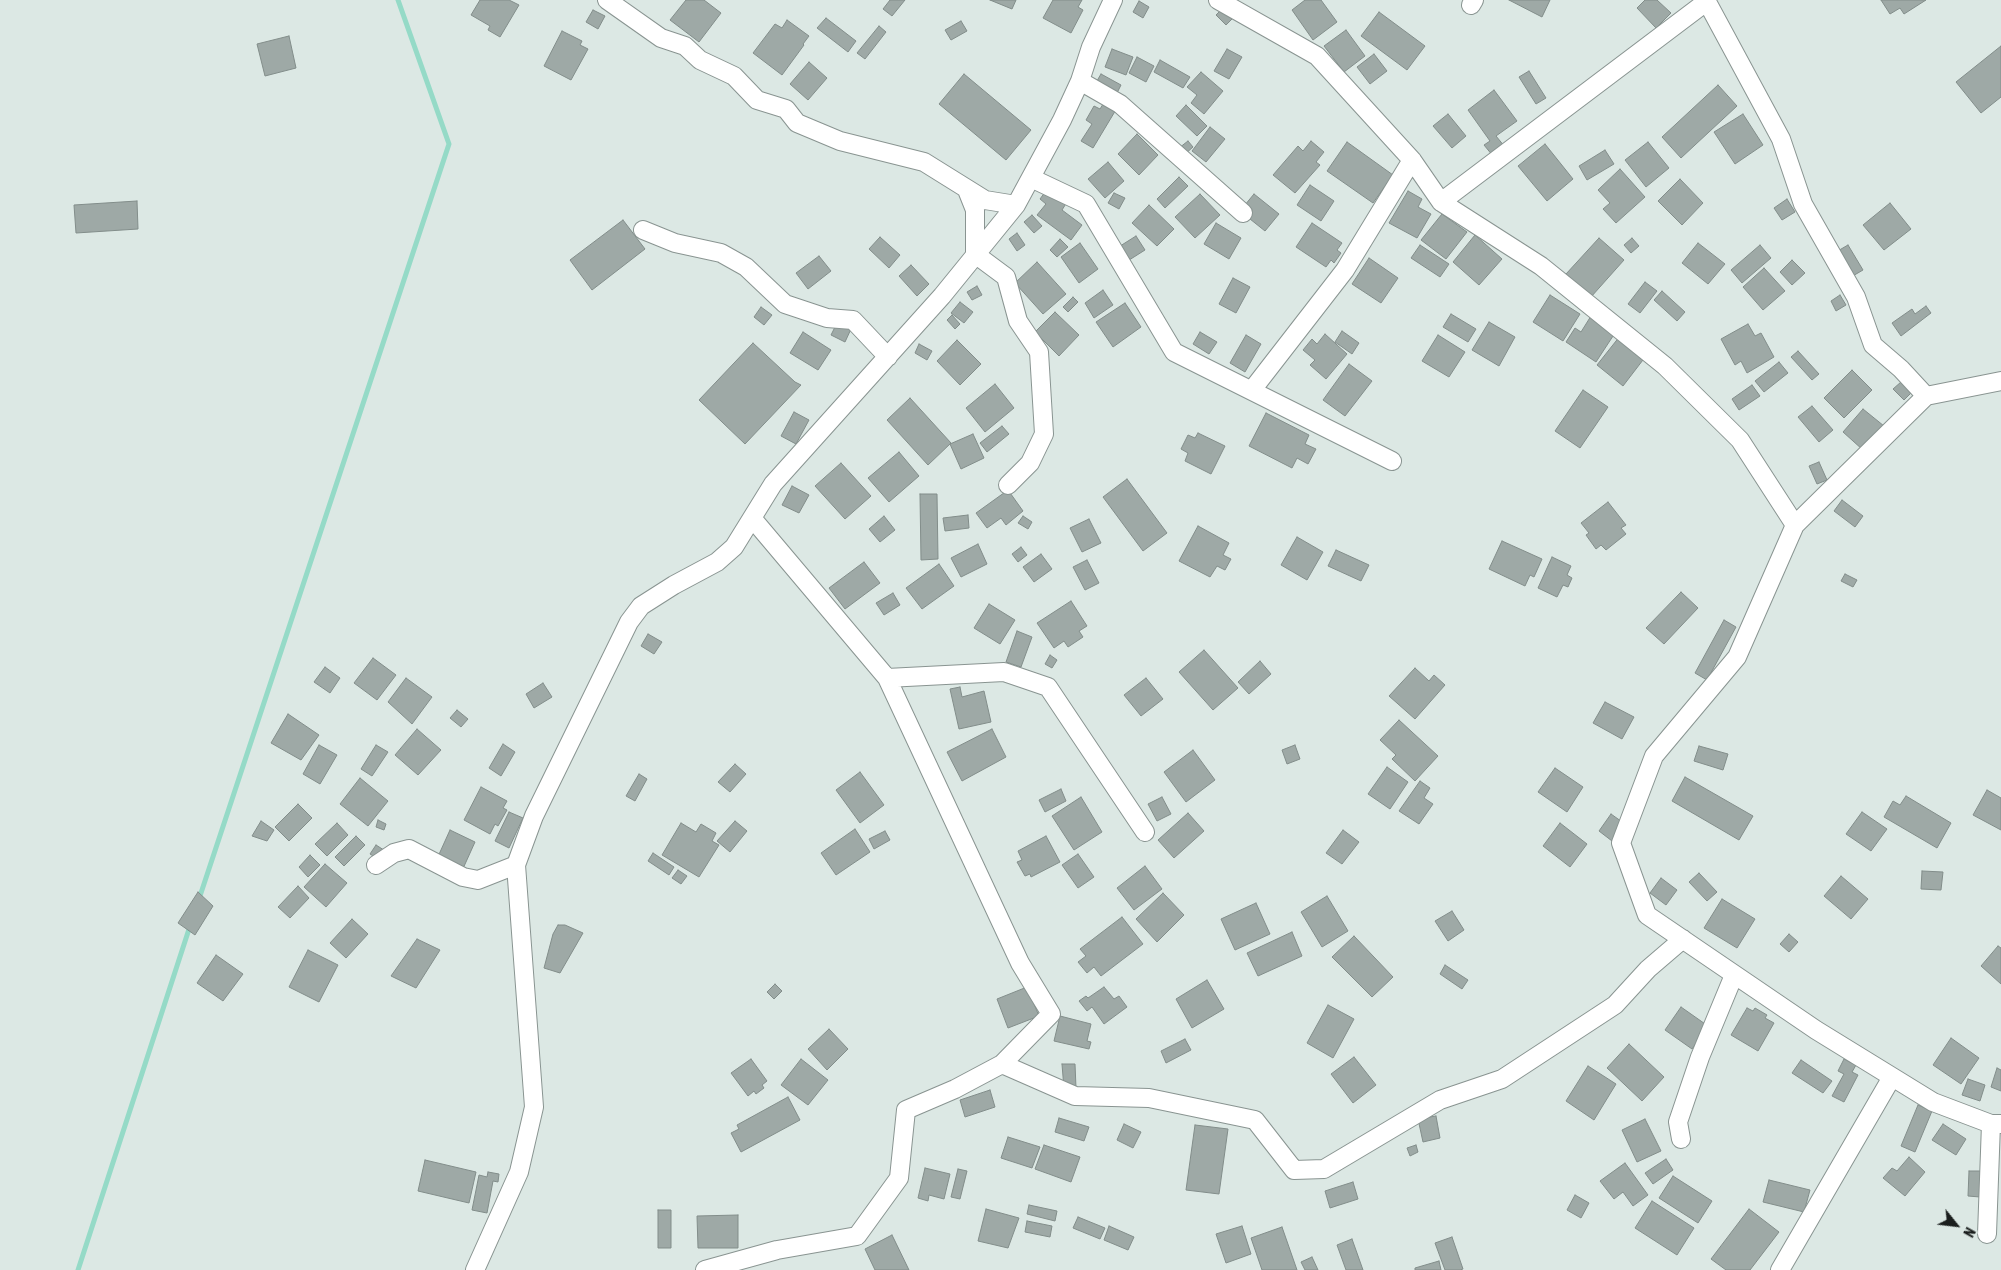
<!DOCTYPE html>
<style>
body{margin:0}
#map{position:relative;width:2001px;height:1270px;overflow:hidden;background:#dce8e4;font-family:"Asap Condensed",sans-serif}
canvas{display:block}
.north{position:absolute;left:1931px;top:1200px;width:50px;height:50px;-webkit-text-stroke:4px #dce8e4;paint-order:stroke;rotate:119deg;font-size:14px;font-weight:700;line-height:20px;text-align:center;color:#1b1f1e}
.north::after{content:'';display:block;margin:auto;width:18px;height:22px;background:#1b1f1e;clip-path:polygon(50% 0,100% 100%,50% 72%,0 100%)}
</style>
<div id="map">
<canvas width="2001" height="1270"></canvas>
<div class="north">N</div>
</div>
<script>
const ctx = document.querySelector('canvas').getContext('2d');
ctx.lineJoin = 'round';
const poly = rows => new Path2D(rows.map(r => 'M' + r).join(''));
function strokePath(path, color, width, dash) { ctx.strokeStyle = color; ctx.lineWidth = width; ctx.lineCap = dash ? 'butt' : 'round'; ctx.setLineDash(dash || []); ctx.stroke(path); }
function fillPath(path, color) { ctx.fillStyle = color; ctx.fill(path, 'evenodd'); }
const stream = poly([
 [199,899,449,144,398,0],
 [78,1270,190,926]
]);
const building = poly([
 [480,0,509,0,519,5,500,37,488,30,490,26,471,15,480,0],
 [686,0,704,0,721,13,699,42,670,20,686,0],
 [890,0,905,0,892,16,883,9,890,0],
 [990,0,1016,0,1012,9,990,0],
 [1053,0,1082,0,1078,7,1083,10,1071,33,1043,18,1053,0],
 [1231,0,1242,9,1226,25,1216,15,1231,0],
 [1305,0,1321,0,1337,22,1313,40,1292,10,1305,0],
 [1509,0,1550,0,1542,17,1509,0],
 [1645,0,1657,0,1671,13,1656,28,1637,8,1645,0],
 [1881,0,1926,0,1904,14,1900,8,1890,14,1881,0],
 [1139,1,1149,7,1143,18,1133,12,1139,1],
 [593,10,605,16,598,29,586,22,593,10],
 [1379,12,1425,46,1407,70,1361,36,1379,12],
 [826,18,856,41,848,52,817,28,826,18],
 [787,20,809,36,803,44,804,45,782,75,753,53,775,24,782,28,787,20],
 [961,21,967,31,951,40,945,30,961,21],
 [879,26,886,32,865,59,857,53,879,26],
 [1346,30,1365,56,1344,72,1324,46,1346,30],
 [562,31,582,41,580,45,588,49,571,80,544,66,562,31],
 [289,36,296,68,265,76,257,44,289,36],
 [2001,46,2001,97,1981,113,1956,82,2001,46],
 [1112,49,1133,57,1126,75,1105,67,1112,49],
 [1227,49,1242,57,1229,79,1214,71,1227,49],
 [1374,54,1387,71,1370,84,1357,67,1374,54],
 [1137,57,1154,66,1146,82,1129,73,1137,57],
 [1160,60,1190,77,1183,88,1154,72,1160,60],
 [809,62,827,78,808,100,790,84,809,62],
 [1529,71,1546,98,1536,104,1519,77,1529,71],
 [1201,72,1223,91,1204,114,1191,103,1197,95,1187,87,1201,72],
 [964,74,1031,130,1006,160,939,104,964,74],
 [1101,74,1121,85,1115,97,1094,86,1101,74],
 [1718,85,1737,106,1681,158,1662,137,1718,85],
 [1494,90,1517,121,1496,136,1505,147,1493,156,1484,145,1490,141,1468,110,1494,90],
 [1105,101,1117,108,1093,148,1081,141,1092,124,1086,120,1094,106,1100,109,1105,101],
 [1186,105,1207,126,1197,136,1176,116,1186,105],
 [1448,114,1466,136,1452,148,1433,126,1448,114],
 [1743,114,1763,145,1735,164,1714,132,1743,114],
 [1210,127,1225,139,1206,162,1192,151,1210,127],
 [1137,134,1158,155,1139,175,1118,154,1137,134],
 [1188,141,1193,147,1184,155,1179,148,1188,141],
 [1311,141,1324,152,1316,162,1320,165,1295,193,1273,175,1298,146,1303,151,1311,141],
 [1347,142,1393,175,1373,203,1327,171,1347,142],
 [1648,142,1669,168,1646,187,1625,160,1648,142],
 [1545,144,1573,179,1547,201,1518,166,1545,144],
 [1605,150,1614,164,1587,180,1579,166,1605,150],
 [1108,162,1124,181,1105,198,1088,179,1108,162],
 [1620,169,1645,197,1616,223,1603,209,1610,203,1598,190,1620,169],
 [1179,177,1188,186,1165,208,1157,199,1179,177],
 [1680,179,1703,203,1682,225,1658,201,1680,179],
 [1310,185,1334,201,1321,221,1297,205,1310,185],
 [1048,188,1067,202,1062,210,1082,225,1071,240,1037,215,1046,204,1040,199,1048,188],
 [1408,191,1422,199,1418,207,1431,214,1417,238,1389,223,1408,191],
 [1114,193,1125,198,1119,209,1108,203,1114,193],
 [1200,194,1220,215,1195,238,1175,217,1200,194],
 [1254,194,1279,214,1265,231,1240,211,1254,194],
 [1787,199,1795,212,1782,220,1774,208,1787,199],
 [137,201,138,229,76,233,74,205,137,201],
 [1890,203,1911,229,1884,250,1863,225,1890,203],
 [1149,205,1174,229,1157,246,1132,223,1149,205],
 [1442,214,1467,232,1446,259,1421,240,1442,214],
 [1032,215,1042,226,1034,233,1024,222,1032,215],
 [623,220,645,249,592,290,570,260,623,220],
 [1216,223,1241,238,1229,259,1204,244,1216,223],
 [1312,223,1342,243,1337,250,1341,253,1334,263,1331,260,1326,267,1296,247,1312,223],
 [1017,233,1025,245,1017,251,1009,239,1017,233],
 [1475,235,1502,259,1479,285,1453,262,1475,235],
 [1136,236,1145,250,1126,262,1117,248,1136,236],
 [880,237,900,255,889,268,869,249,880,237],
 [1599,238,1624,260,1591,297,1566,274,1599,238],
 [1632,238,1639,246,1631,253,1624,245,1632,238],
 [1060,239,1068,247,1057,257,1050,250,1060,239],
 [1080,243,1098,269,1079,283,1061,257,1080,243],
 [1698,243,1725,264,1708,284,1682,263,1698,243],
 [1420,245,1449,264,1440,277,1411,258,1420,245],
 [1760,245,1771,258,1742,283,1731,270,1760,245],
 [1848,245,1863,270,1851,277,1836,252,1848,245],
 [819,256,831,271,808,289,796,273,819,256],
 [1369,258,1398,278,1381,303,1352,284,1369,258],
 [1792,260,1805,273,1792,285,1780,272,1792,260],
 [1037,262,1066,294,1043,314,1015,283,1037,262],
 [911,265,929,284,917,296,899,276,911,265],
 [1764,268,1785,291,1763,310,1743,287,1764,268],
 [1233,278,1250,287,1236,313,1219,304,1233,278],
 [1645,282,1657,291,1640,313,1628,304,1645,282],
 [977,286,982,295,972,300,967,292,977,286],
 [1103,290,1113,305,1094,318,1085,303,1103,290],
 [1662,291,1685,312,1677,321,1654,300,1662,291],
 [1550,295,1580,314,1563,341,1533,322,1550,295],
 [1840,295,1846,305,1836,311,1831,301,1840,295],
 [1073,297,1078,302,1068,312,1063,307,1073,297],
 [960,302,973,312,964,323,951,313,960,302],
 [1125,303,1141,327,1113,347,1096,322,1125,303],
 [1926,306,1931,313,1901,336,1892,323,1912,309,1915,314,1926,306],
 [761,307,772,315,764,325,754,317,761,307],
 [1055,312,1079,335,1059,356,1035,332,1055,312],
 [1451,314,1476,329,1468,342,1443,327,1451,314],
 [952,315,960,324,955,329,947,320,952,315],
 [1591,316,1615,333,1596,362,1566,342,1575,328,1581,332,1591,316],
 [1489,322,1515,337,1499,366,1472,350,1489,322],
 [837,323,851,329,845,342,831,335,837,323],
 [1748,324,1755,336,1761,333,1774,357,1747,373,1741,361,1735,365,1721,339,1748,324],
 [1342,331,1359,343,1352,354,1335,342,1342,331],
 [803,332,831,350,818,370,790,353,803,332],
 [1200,332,1217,342,1209,354,1193,344,1200,332],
 [1325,334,1347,354,1326,379,1310,365,1315,360,1303,350,1312,339,1317,344,1325,334],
 [1246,335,1261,344,1245,372,1230,363,1246,335],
 [1438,335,1465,352,1449,377,1422,361,1438,335],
 [1620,336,1646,356,1623,386,1597,365,1620,336],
 [957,340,981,364,960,385,937,361,957,340],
 [753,343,795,382,801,385,745,444,699,400,753,343],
 [919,344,932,351,927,360,915,353,919,344],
 [1798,351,1819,374,1812,380,1791,357,1798,351],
 [1779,362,1788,373,1764,392,1755,381,1779,362],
 [1349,364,1372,381,1345,416,1323,400,1349,364],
 [1852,370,1872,390,1844,418,1824,398,1852,370],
 [1901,382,1911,393,1904,400,1893,389,1901,382],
 [995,384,1014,408,985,432,966,408,995,384],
 [1752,385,1760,396,1739,410,1732,399,1752,385],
 [1583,390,1608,407,1580,448,1555,431,1583,390],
 [910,398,951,443,928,465,887,420,910,398],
 [1812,406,1833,430,1819,442,1798,417,1812,406],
 [1863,409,1884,426,1863,450,1843,432,1863,409],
 [794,412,809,420,796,444,781,436,794,412],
 [1266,413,1309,435,1305,444,1316,449,1308,464,1297,458,1292,468,1249,446,1266,413],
 [1002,426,1009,434,987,452,980,443,1002,426],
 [1198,433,1225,446,1211,474,1185,461,1188,453,1181,449,1188,435,1195,438,1198,433],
 [973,434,984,458,961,469,950,444,973,434],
 [899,452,919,476,889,502,868,478,899,452],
 [1819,462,1827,480,1817,484,1809,466,1819,462],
 [841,463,871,496,845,519,815,486,841,463],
 [1127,479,1167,533,1143,551,1103,497,1127,479],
 [792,486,809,495,799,513,782,505,792,486],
 [1008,490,1023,511,1006,525,1001,518,987,528,976,513,1008,490],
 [920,494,937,494,938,559,921,560,920,494],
 [1842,500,1863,516,1855,527,1834,511,1842,500],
 [1608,502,1626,525,1621,528,1626,534,1606,550,1601,545,1596,549,1586,535,1589,533,1581,523,1608,502],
 [968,515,969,528,945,531,943,518,968,515],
 [884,516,895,530,880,542,869,529,884,516],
 [1023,516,1032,522,1028,529,1018,523,1023,516],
 [1089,519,1101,543,1082,552,1070,528,1089,519],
 [1198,526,1229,543,1223,555,1231,559,1225,570,1217,566,1210,577,1179,561,1198,526],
 [1297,537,1323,552,1307,580,1281,565,1297,537],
 [1502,541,1542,559,1534,577,1530,575,1525,586,1489,569,1502,541],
 [978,544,987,564,961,577,951,558,978,544],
 [1021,547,1027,555,1018,562,1012,554,1021,547],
 [1336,550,1369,565,1361,581,1328,566,1336,550],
 [1041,554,1052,569,1034,582,1023,567,1041,554],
 [1552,557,1571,566,1567,575,1572,578,1568,587,1563,585,1557,597,1538,588,1552,557],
 [1087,560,1099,583,1085,590,1073,567,1087,560],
 [864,562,880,583,845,609,829,588,864,562],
 [939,564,954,586,922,609,906,588,939,564],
 [1845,574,1857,580,1853,587,1841,581,1845,574],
 [1681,592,1698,608,1664,644,1646,628,1681,592],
 [893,593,900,605,884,615,876,603,893,593],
 [1071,601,1087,626,1079,631,1083,637,1068,647,1064,641,1054,648,1037,623,1071,601],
 [989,604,1015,620,1000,644,974,628,989,604],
 [1724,620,1736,627,1707,680,1695,673,1724,620],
 [1017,631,1032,637,1021,667,1006,662,1017,631],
 [648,634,662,642,654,654,641,646,648,634],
 [1204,650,1238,688,1213,710,1179,672,1204,650],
 [1050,655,1057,660,1052,668,1045,664,1050,655],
 [373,658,396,675,377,700,354,683,373,658],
 [1260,661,1271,674,1249,694,1238,682,1260,661],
 [325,667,340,678,330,693,314,682,325,667],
 [1415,668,1429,681,1434,675,1445,685,1415,719,1389,696,1415,668],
 [406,678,432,697,412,724,388,702,406,678],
 [1146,678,1163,699,1141,716,1124,695,1146,678],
 [543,683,552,697,534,708,526,694,543,683],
 [960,687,962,697,984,691,991,722,959,729,950,689,960,687],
 [1605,702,1634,717,1622,739,1593,723,1605,702],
 [457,710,468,719,461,727,450,718,457,710],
 [288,714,319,735,301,760,271,743,288,714],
 [1399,720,1438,756,1415,781,1392,759,1396,755,1380,740,1399,720],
 [417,729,441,750,418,775,395,755,417,729],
 [992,729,1006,757,962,781,947,752,992,729],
 [503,744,515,752,501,776,489,768,503,744],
 [319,745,337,755,320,784,303,774,319,745],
 [376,745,388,752,372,776,361,769,376,745],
 [1295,745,1300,759,1287,764,1282,750,1295,745],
 [1699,746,1728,754,1723,770,1694,761,1699,746],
 [1193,750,1215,780,1186,802,1164,772,1193,750],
 [735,764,746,774,730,792,718,782,735,764],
 [1387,767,1408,782,1390,809,1368,794,1387,767],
 [1555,768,1583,787,1567,812,1538,792,1555,768],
 [860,772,884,805,860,823,836,790,860,772],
 [639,774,647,779,635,801,626,796,639,774],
 [1685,777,1753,816,1739,840,1672,801,1685,777],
 [360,778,388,801,368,826,340,804,360,778],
 [1420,781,1430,788,1424,798,1433,804,1419,824,1399,811,1420,781],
 [481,787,507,801,503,808,507,810,498,826,495,824,490,834,464,820,481,787],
 [1061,789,1066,801,1045,812,1039,800,1061,789],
 [1987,790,2001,798,2001,830,1973,815,1987,790],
 [1906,796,1951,823,1937,848,1884,817,1893,801,1900,805,1906,796],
 [1081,797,1102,832,1074,850,1052,816,1081,797],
 [1162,797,1171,814,1157,821,1148,804,1162,797],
 [298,804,312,818,289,841,275,827,298,804],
 [509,812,523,818,509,848,495,841,509,812],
 [1862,812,1887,829,1871,851,1846,834,1862,812],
 [1188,813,1204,831,1174,858,1158,840,1188,813],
 [1611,814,1625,824,1612,841,1599,831,1611,814],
 [378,820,386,824,384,830,376,827,378,820],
 [261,821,274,830,267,841,252,836,261,821],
 [735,821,747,831,730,852,717,841,735,821],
 [337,823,348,835,327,856,315,844,337,823],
 [681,823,696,832,701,824,716,833,712,841,719,845,699,877,662,855,681,823],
 [1560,823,1587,844,1570,867,1543,846,1560,823],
 [855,829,870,852,836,875,821,853,855,829],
 [450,830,475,842,461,873,436,861,450,830],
 [1343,830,1359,842,1342,864,1326,853,1343,830],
 [885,831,890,840,874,849,869,839,885,831],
 [356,836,365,845,344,866,335,857,356,836],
 [1046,836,1060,862,1031,877,1030,874,1025,876,1017,862,1022,860,1018,851,1046,836],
 [376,845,387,852,381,861,370,854,376,845],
 [653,853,674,867,669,875,648,861,653,853],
 [1078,854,1094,877,1078,888,1062,865,1078,854],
 [310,855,320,865,308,877,299,867,310,855],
 [325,864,347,883,326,907,304,887,325,864],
 [1145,866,1162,889,1134,910,1117,888,1145,866],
 [678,870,687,876,681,884,672,878,678,870],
 [1922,871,1943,872,1941,890,1921,889,1922,871],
 [1699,873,1717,892,1707,901,1689,882,1699,873],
 [1841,876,1868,899,1851,919,1824,896,1841,876],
 [1661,878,1677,890,1666,905,1650,893,1661,878],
 [298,886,309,898,290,918,278,907,298,886],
 [198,892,213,906,195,935,178,923,198,892],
 [1163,893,1184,915,1157,942,1136,919,1163,893],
 [1327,896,1348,931,1322,947,1301,912,1327,896],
 [1722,899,1755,919,1737,948,1704,928,1722,899],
 [1256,903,1270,934,1235,950,1221,919,1256,903],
 [1452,911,1464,930,1448,941,1435,921,1452,911],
 [1122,917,1143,944,1101,976,1094,967,1087,973,1078,962,1086,956,1080,949,1122,917],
 [352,919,368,934,346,958,330,943,352,919],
 [558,925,565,925,583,933,560,973,544,968,553,934,558,925],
 [1292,932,1302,956,1258,976,1247,953,1292,932],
 [1789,934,1798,942,1789,952,1780,944,1789,934],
 [1354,936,1393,977,1372,997,1332,957,1354,936],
 [417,939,440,950,416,988,391,976,417,939],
 [1998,946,2001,948,2001,984,1981,966,1998,946],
 [308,950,338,965,319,1002,289,987,308,950],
 [216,955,243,974,223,1001,197,983,216,955],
 [1445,965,1468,980,1462,989,1440,974,1445,965],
 [1207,980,1224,1009,1192,1028,1176,999,1207,980],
 [775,984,782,991,774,999,767,992,775,984],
 [1027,987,1039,1016,1008,1028,997,999,1027,987],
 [1104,987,1114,999,1119,996,1127,1007,1104,1024,1092,1007,1087,1011,1079,1001,1086,996,1088,998,1104,987],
 [1328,1005,1354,1019,1333,1058,1307,1043,1328,1005],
 [1681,1007,1708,1026,1692,1049,1665,1030,1681,1007],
 [1747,1008,1753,1011,1755,1008,1767,1015,1765,1018,1774,1023,1758,1051,1731,1035,1747,1008],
 [1060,1016,1091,1024,1087,1041,1091,1042,1089,1049,1054,1041,1060,1016],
 [829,1029,848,1049,827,1070,808,1049,829,1029],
 [1951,1038,1979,1058,1961,1084,1933,1065,1951,1038],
 [1185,1039,1191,1050,1166,1063,1161,1051,1185,1039],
 [1629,1044,1664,1077,1642,1101,1607,1068,1629,1044],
 [1354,1057,1376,1085,1353,1103,1331,1074,1354,1057],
 [751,1059,767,1081,762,1085,764,1088,756,1094,754,1091,748,1096,731,1073,751,1059],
 [801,1059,828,1080,808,1105,781,1085,801,1059],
 [1844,1059,1856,1065,1852,1072,1858,1075,1844,1102,1832,1096,1844,1074,1838,1071,1844,1059],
 [1801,1060,1832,1081,1823,1093,1792,1073,1801,1060],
 [1062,1064,1075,1064,1076,1088,1064,1089,1062,1064],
 [1588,1066,1616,1084,1594,1120,1566,1101,1588,1066],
 [1997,1068,2001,1070,2001,1091,1991,1087,1997,1068],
 [1968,1079,1985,1085,1980,1101,1962,1095,1968,1079],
 [990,1090,995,1107,965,1117,960,1100,990,1090],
 [788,1097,800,1120,741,1152,731,1133,739,1129,737,1125,788,1097],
 [1918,1105,1932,1111,1915,1152,1901,1146,1918,1105],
 [1436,1116,1440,1138,1423,1142,1418,1119,1436,1116],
 [1059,1118,1089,1127,1084,1141,1055,1132,1059,1118],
 [1645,1119,1661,1151,1637,1162,1622,1130,1645,1119],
 [1124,1124,1141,1132,1133,1148,1117,1140,1124,1124],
 [1943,1124,1966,1139,1956,1155,1932,1140,1943,1124],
 [1195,1125,1228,1129,1219,1194,1186,1190,1195,1125],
 [1008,1137,1040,1147,1032,1168,1001,1158,1008,1137],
 [1044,1145,1080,1157,1071,1182,1035,1169,1044,1145],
 [1416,1145,1418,1152,1410,1156,1407,1148,1416,1145],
 [1909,1157,1925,1172,1905,1196,1883,1178,1892,1168,1897,1171,1909,1157],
 [1666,1159,1673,1170,1653,1184,1645,1173,1666,1159],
 [425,1160,476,1172,469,1203,418,1191,425,1160],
 [1625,1163,1648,1195,1633,1206,1623,1192,1614,1199,1600,1181,1625,1163],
 [925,1168,950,1174,944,1199,929,1195,928,1201,918,1198,925,1168],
 [958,1169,967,1171,960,1199,951,1197,958,1169],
 [1969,1171,1982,1171,1980,1197,1968,1196,1969,1171],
 [488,1172,499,1174,498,1182,493,1181,487,1213,472,1210,479,1175,487,1177,488,1172],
 [1673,1176,1712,1201,1698,1223,1659,1198,1673,1176],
 [1769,1180,1810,1190,1804,1212,1763,1202,1769,1180],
 [1353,1182,1358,1199,1330,1208,1325,1191,1353,1182],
 [1575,1195,1589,1203,1581,1218,1567,1210,1575,1195],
 [1652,1201,1694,1228,1677,1255,1635,1228,1652,1201],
 [1029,1205,1057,1211,1055,1221,1027,1214,1029,1205],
 [986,1209,1019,1218,1008,1248,978,1241,986,1209],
 [1749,1209,1779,1232,1750,1270,1726,1270,1711,1259,1749,1209],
 [658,1210,671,1210,671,1248,658,1248,658,1210],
 [738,1215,738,1248,698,1248,697,1216,738,1215],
 [1078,1217,1105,1228,1100,1239,1073,1228,1078,1217],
 [1027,1221,1052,1226,1050,1237,1025,1232,1027,1221],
 [1109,1226,1134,1237,1128,1250,1104,1240,1109,1226],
 [1242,1226,1251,1254,1226,1263,1216,1234,1242,1226],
 [1282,1227,1297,1270,1262,1270,1251,1238,1282,1227],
 [892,1235,909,1270,875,1270,865,1249,892,1235],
 [1452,1237,1463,1269,1460,1270,1445,1270,1435,1243,1452,1237],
 [1352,1239,1363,1270,1346,1270,1337,1245,1352,1239],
 [1312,1257,1318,1270,1305,1270,1301,1262,1312,1257],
 [1439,1261,1441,1270,1415,1270,1415,1268,1439,1261]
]);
const street = poly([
 [607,0,661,38,685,46,700,60,734,76,757,100,786,109,797,123,840,141,924,162,985,200,1016,205],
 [1218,0,1317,56,1412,160,1441,202,1541,266,1665,366,1740,440,1795,525],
 [1706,0,1781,139,1803,204,1856,297,1873,345,1901,369,1926,396,2001,381],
 [1471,5,1474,0],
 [1080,81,1120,104,1243,213],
 [1031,178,1086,204,1174,352,1392,461],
 [967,190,975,210,975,254,1006,277,1018,321,1039,352,1044,434,1030,463,1008,485],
 [1441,202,1706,2],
 [643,230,675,243,721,253,746,267,785,304,827,318,853,320,888,357],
 [1252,390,1345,270,1412,160],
 [1926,396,1795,525,1737,657,1654,756,1621,843,1647,915,1816,1030,1933,1102,1991,1124,2001,1124],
 [887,678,1004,672,1048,687,1145,832],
 [376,865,394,853,409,849,463,877,478,880,516,865],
 [1002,1064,1075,1096,1149,1098,1255,1120,1294,1170,1324,1169,1440,1100,1502,1079,1615,1005,1648,969,1683,939],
 [1681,1139,1678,1122,1700,1057,1734,975],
 [1987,1234,1991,1124],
 [475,1270,519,1172,534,1107,516,865,534,816,629,622,641,606,674,585,717,562,734,547,773,484,942,296,1016,205,1062,120,1080,81,1091,47,1113,0],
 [705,1270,777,1250,857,1236,899,1178,906,1110,955,1089,1002,1064,1051,1014,1020,963,887,678,752,518],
 [1780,1270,1892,1077]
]);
strokePath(stream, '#95dac7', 5);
fillPath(building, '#9ea9a6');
strokePath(building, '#828d8a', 1);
strokePath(street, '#899491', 20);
strokePath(street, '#fff', 18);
</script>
